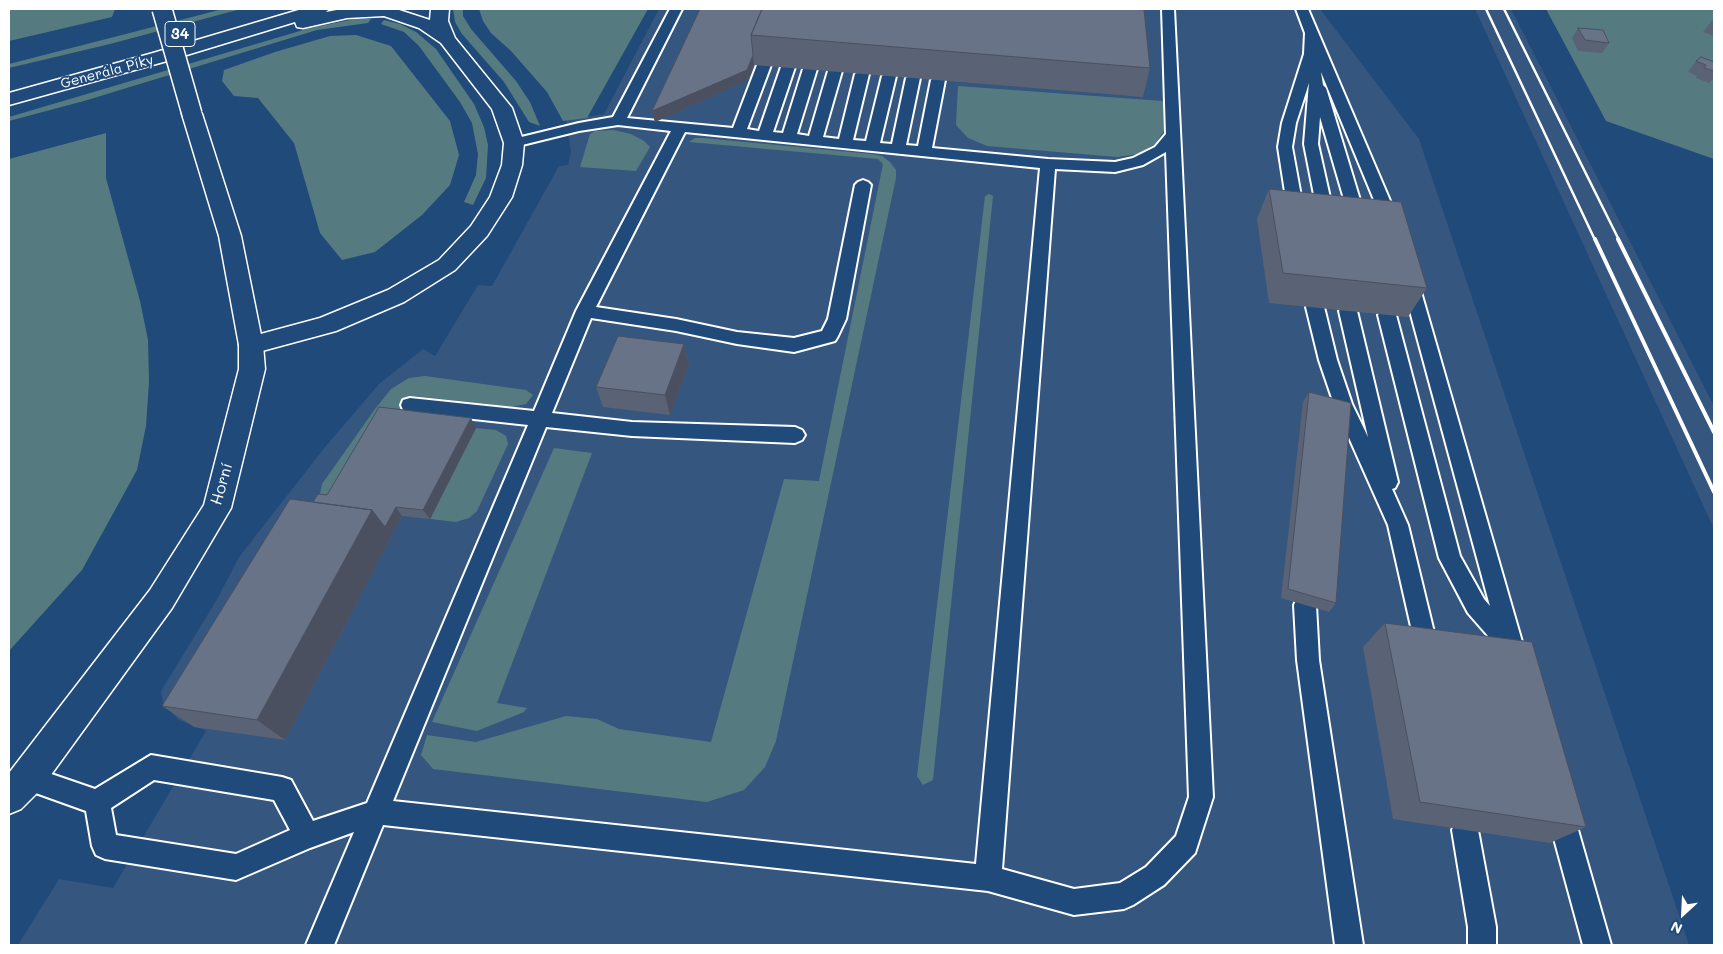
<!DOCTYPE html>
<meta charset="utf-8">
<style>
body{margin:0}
#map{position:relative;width:1723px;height:954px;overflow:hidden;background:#1f4a7a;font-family:Mali,sans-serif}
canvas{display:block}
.frame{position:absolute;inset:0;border:10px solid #fff;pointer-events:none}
.north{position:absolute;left:1658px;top:889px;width:50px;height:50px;-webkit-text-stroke:4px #1f4a7a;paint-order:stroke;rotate:205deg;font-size:14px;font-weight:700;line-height:20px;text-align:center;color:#fff}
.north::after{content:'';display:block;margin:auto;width:18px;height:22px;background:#fff;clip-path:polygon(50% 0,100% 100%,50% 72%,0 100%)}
</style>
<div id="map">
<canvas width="1723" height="954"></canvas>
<div class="frame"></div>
<div class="north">N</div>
</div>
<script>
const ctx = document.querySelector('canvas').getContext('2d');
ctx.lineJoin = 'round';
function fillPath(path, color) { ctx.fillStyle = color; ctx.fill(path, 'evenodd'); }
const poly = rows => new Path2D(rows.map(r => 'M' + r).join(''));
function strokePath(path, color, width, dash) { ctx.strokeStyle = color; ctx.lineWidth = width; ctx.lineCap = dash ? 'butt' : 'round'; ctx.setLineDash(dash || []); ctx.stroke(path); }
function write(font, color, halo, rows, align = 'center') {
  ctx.font = font + ' Mali,sans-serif'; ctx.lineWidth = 4; ctx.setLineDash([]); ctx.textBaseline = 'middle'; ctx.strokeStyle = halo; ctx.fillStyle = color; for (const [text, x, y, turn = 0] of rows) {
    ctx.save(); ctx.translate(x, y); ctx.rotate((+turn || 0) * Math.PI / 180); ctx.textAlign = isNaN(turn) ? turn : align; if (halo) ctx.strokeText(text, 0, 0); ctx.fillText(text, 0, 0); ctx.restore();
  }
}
const built = poly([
 [659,9,1320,9,1419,139,1689,945,18,945,59,879,113,888,206,731,179,720,163,704,161,691,216,601,239,557,325,447,379,384,423,349,435,356,478,285,492,286,559,166,568,165,571,152,566,120,604,114],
 [1475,9,1511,9,1714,406,1714,529]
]);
const green = poly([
 [9,9,115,9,112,17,9,41],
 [223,9,241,9,110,44,9,68,9,64],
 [453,9,463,9,463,16,471,29,516,81,530,102,540,126,529,122,504,82,462,34,455,22],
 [479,9,648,9,587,118,563,121,547,92,511,51,491,33,483,21],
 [1546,9,1714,9,1714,159,1606,121],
 [355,19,371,19,368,23,317,30,84,101,9,121,9,117,310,28],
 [384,20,400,24,416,32,436,49,474,104,484,127,488,145,486,178,473,205,464,202,476,175,478,154,472,123,460,102,419,46,404,32,381,24],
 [356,35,391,46,450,121,459,155,450,185,422,215,375,252,342,260,320,233,294,143,258,98,234,96,222,81,224,70,275,52,330,36],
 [958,86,1163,101,1164,131,1155,144,1138,154,1117,157,987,146,968,138,956,125],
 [614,130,631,134,644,141,650,147,636,171,580,167,590,134,595,131],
 [106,133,106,178,140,301,148,340,149,382,146,426,137,470,82,570,9,651,9,159],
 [695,138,703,138,872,154,882,156,890,162,896,170,896,178,776,741,765,767,744,790,707,802,433,769,421,755,427,735,476,742,566,716,597,719,619,729,711,742,784,479,819,481,883,164,878,159,689,142],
 [989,194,993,196,933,780,923,785,917,776,985,196],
 [425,376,526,390,533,395,526,404,512,407,414,396,324,501,320,494,322,484,375,409,391,389,409,378],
 [476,428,496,430,506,436,508,444,477,511,469,518,456,522,430,519],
 [554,448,592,453,497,703,527,708,524,712,477,731,432,722]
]);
const lane = poly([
 [670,9,682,9,627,118,733,128,757,65,764,61,771,65,747,129,759,131,781,67,788,63,795,67,773,132,783,133,803,69,810,65,817,69,797,134,809,136,828,71,835,67,842,71,823,137,839,139,855,74,862,70,869,74,853,140,866,141,882,76,889,72,896,76,880,143,892,144,906,78,913,74,920,78,906,145,918,146,931,80,938,76,945,80,932,148,1048,159,1115,162,1133,158,1155,147,1166,134,1162,9,1174,9,1213,797,1195,853,1164,885,1133,905,1124,909,1074,915,988,891,383,825,334,945,306,945,354,832,310,848,236,880,105,859,96,855,92,846,86,811,19,787,16,778,19,769,28,766,95,789,151,755,282,777,291,780,313,821,367,803,528,425,410,412,403,410,401,405,403,400,410,398,534,411,576,311,671,131,618,125,579,131,514,147,509,146,507,143,509,140,579,123,613,117,670,9],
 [685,132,1040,168,976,864,393,801,546,427,632,436,795,443,802,440,805,435,802,430,795,427,632,422,552,413,591,318,676,331,737,344,794,352,835,341,838,336,846,319,871,185,868,182,863,180,858,182,855,185,828,319,822,331,794,338,737,332,676,319,596,307,685,132],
 [1166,152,1189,797,1176,836,1146,867,1120,883,1074,889,1002,869,1055,169,1115,172,1143,165,1166,152],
 [154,780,274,800,290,830,236,854,116,835,111,808,154,780],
 [1296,9,1308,9,1400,224,1398,228,1392,229,1386,228,1384,224,1321,72,1323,85,1326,88,1367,223,1365,227,1359,228,1353,227,1351,223,1320,117,1318,144,1335,220,1333,224,1327,225,1321,224,1319,220,1304,144,1309,83,1296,123,1292,147,1305,218,1303,222,1297,223,1291,222,1289,218,1278,147,1282,123,1304,54,1305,33,1296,9],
 [1409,272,1415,274,1417,278,1529,666,1526,674,1518,677,1510,674,1503,653,1468,613,1439,558,1378,315,1381,311,1387,309,1393,311,1396,315,1460,556,1484,599,1490,606,1401,278,1403,274,1409,272],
 [1315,301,1321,303,1324,307,1337,360,1352,404,1368,437,1339,311,1342,307,1348,305,1354,307,1357,311,1398,482,1395,488,1392,489,1408,525,1439,653,1436,660,1428,663,1420,660,1417,653,1388,525,1334,404,1319,360,1306,307,1309,303,1315,301],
 [1305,595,1313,598,1316,605,1319,660,1363,945,1335,945,1297,660,1294,605,1297,598,1305,595],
 [1559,796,1568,800,1572,809,1611,945,1583,945,1546,809,1550,800,1559,796],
 [1465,817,1474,821,1478,830,1496,927,1496,945,1468,945,1468,927,1452,830,1456,821,1465,817]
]);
const street = poly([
 [192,108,199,110,202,114,241,236,263,345,265,369,231,508,172,608,40,790,21,809,9,814,9,773,150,590,204,505,239,369,239,345,219,236,182,114,185,110,192,108]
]);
const highway = poly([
 [302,9,329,9,326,12,342,9,396,9,430,20,431,9,449,9,448,21,455,38,512,108,524,143,522,165,512,197,487,236,455,270,404,302,336,331,251,354,242,351,239,345,242,339,320,318,388,290,439,260,471,226,490,197,502,165,504,143,492,109,441,43,419,28,384,16,347,18,303,28,297,27,295,22,167,61,9,105,9,93,153,53,302,9]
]);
const railFar1 = poly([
 [1486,9,1595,240],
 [1504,9,1619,240]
]);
const rail = poly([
 [1595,239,1714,492],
 [1618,239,1714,432]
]);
const streetBridge = poly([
 [162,9,192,114]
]);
const wall = poly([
 [700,9,1150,68,1143,97,754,65,748,80,655,122,652,111],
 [1714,18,1714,36,1703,32],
 [1578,28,1609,43,1602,53,1578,51,1572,38],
 [1696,61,1714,62,1714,78,1709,83,1696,78,1697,76,1688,72],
 [1269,189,1427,288,1408,317,1269,303,1257,219],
 [684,344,689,364,670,415,603,407,596,387],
 [1309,392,1336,603,1329,612,1281,598,1303,402],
 [476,428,430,519,402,516,285,740,194,727,162,706,313,502,327,495],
 [1385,623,1586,827,1550,843,1393,819,1363,647]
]);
const shadedWall = poly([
 [753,55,754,65,748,80,655,122,652,111],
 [684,344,689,364,670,415,665,395],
 [471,418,476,428,430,519,423,510],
 [396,507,402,516,285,740,257,720,372,510]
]);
const building = poly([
 [700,9,762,9,751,35,753,55,747,70,652,111,700,9],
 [762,9,1132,9,1144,10,1150,68,751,35,762,9],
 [1578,28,1603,30,1609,43,1585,40,1578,28],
 [1701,57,1714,62,1714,71,1704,68,1706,65,1696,61,1701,57],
 [1269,189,1401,202,1427,288,1283,273,1269,189],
 [618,336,684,344,665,395,596,387,618,336],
 [1309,392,1351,403,1336,603,1288,589,1309,392],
 [379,407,471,418,423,510,396,507,385,527,372,510,313,502,318,494,327,495,379,407],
 [290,499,372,510,257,720,162,706,290,499],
 [1385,623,1532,642,1586,827,1420,802,1385,623]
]);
const farStreetnames = [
 ["Generála Píky",107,72,-15]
];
const shields = [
 [180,34,30]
];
const shieldNames = [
 ["34",180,34]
];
const streetNames = [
 ["Horní",222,484,-74]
];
fillPath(built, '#35567e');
fillPath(green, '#557b81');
strokePath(lane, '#fff', 4);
strokePath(street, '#fff', 3);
strokePath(highway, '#fff', 3);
fillPath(lane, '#1f4a7a');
fillPath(street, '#1f4a7a');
fillPath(highway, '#1f4a7a');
strokePath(railFar1, '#fff', 2.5);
strokePath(rail, '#fff', 4);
strokePath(streetBridge, '#fff', 22, []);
strokePath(streetBridge, '#1f4a7a', 19);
fillPath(wall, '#5a6375');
fillPath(shadedWall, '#4a505f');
fillPath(building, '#697388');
strokePath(building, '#4a505f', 1);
write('14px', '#fff', '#1f4a7a', farStreetnames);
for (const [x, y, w] of shields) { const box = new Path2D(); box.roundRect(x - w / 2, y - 12.5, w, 25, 4); ctx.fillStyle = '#1f4a7a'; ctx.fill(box); strokePath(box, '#fff', 1); }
write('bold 15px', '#fff', null, shieldNames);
write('16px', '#fff', '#1f4a7a', streetNames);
</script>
